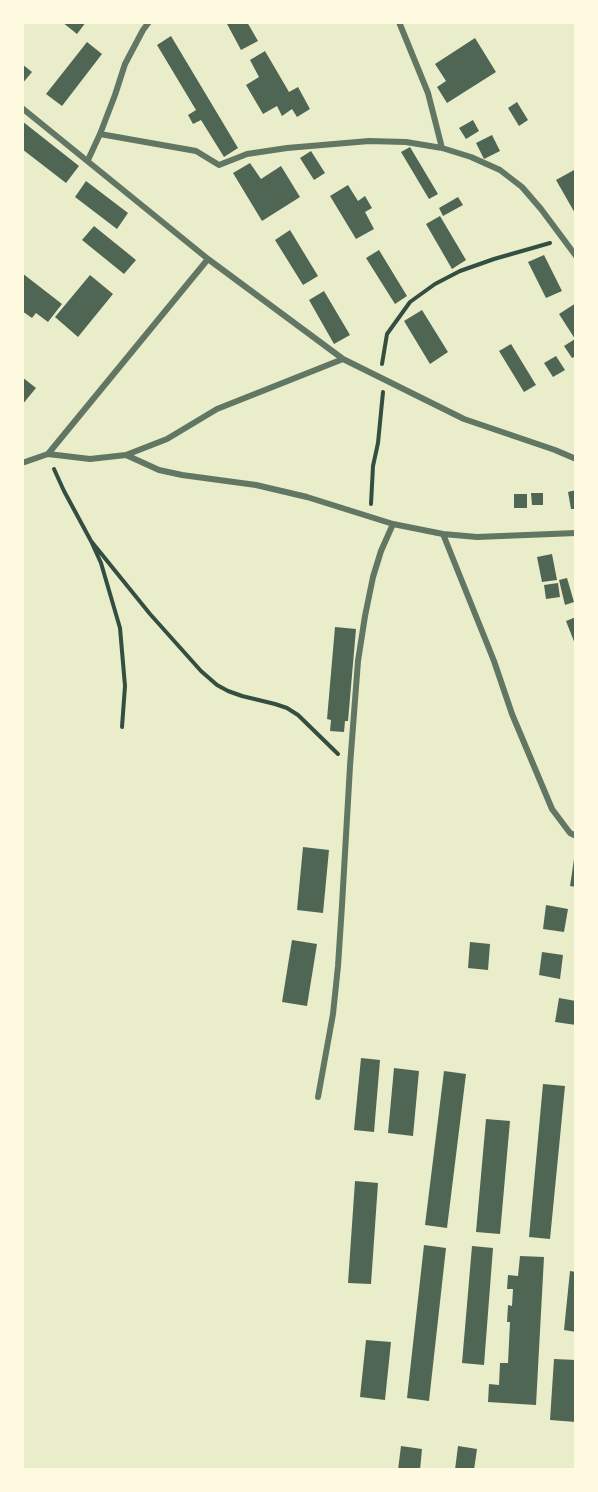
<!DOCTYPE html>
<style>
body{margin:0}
#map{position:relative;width:598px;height:1492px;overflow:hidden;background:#e9edc9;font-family:"Asap Condensed",sans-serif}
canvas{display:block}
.frame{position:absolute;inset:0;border:24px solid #fefae0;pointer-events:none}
</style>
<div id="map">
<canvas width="598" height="1492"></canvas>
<div class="frame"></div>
</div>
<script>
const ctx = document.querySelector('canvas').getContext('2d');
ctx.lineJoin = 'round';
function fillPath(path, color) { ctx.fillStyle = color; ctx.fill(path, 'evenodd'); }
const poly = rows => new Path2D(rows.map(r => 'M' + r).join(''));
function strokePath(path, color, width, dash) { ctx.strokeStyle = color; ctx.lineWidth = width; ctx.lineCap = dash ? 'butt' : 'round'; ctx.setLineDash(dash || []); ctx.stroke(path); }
const building = poly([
 [62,22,86,22,77,34],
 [226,22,247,22,258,41,241,50],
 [171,36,238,148,224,157,201,120,193,124,188,115,196,110,157,45],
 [475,38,496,72,447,103,437,87,446,81,435,64],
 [87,42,102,54,62,106,46,94],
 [265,51,289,92,298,87,310,109,297,117,292,109,282,116,277,106,263,114,246,85,259,77,250,60],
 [22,64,32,72,22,84],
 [517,102,528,120,519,126,508,108],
 [473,120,479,131,466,139,459,128],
 [22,121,79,166,66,183,22,149],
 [492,135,500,151,484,159,476,143],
 [410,147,438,194,429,199,401,152],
 [311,151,325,173,314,180,300,158],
 [250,163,261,179,281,166,300,197,262,221,233,173],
 [574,170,576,172,576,215,556,180],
 [86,181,128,213,117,229,75,197],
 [348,185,358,201,365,196,372,208,365,212,374,229,356,239,330,196],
 [458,197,463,205,443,216,439,208],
 [440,216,466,260,452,269,426,224],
 [94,226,136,260,124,274,82,240],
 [290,230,318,276,303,285,275,240],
 [379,250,407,296,395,304,366,258],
 [544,255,562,291,546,298,528,262],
 [22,273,62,304,48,322,36,313,32,318,22,311],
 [90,275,113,294,78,337,55,317],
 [324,291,350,335,334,344,309,300],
 [576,303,576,356,572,358,564,346,575,339,559,314],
 [422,310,448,352,430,364,404,321],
 [511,344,536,385,524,392,499,351],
 [556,356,565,370,553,377,544,363],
 [22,377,36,388,22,405],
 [576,490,576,509,571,509,568,492],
 [531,493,543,493,543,505,532,505],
 [514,494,527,494,527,508,514,508],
 [552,554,557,580,542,582,537,557],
 [567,578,574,602,565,605,559,580],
 [558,583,560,597,546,599,544,585],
 [576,617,576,644,575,644,566,621],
 [335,627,356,629,348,721,345,721,344,732,330,731,331,720,327,719],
 [303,847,329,850,323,913,297,910],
 [574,859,576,859,576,887,570,886],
 [546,905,568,909,564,932,543,929],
 [292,940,317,944,307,1006,282,1002],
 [470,942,490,944,488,970,468,968],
 [542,952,563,955,560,979,539,975],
 [559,998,576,1001,576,1025,555,1022],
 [361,1058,380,1060,374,1132,354,1130],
 [394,1068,419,1071,413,1136,388,1133],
 [444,1071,466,1074,447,1228,425,1225],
 [543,1084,565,1086,550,1239,529,1237],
 [486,1119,510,1121,500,1234,476,1232],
 [355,1181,378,1183,371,1284,348,1283],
 [424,1245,446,1248,429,1401,407,1398],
 [472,1246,493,1248,484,1365,462,1363],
 [520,1256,544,1257,536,1405,488,1402,489,1384,499,1385,500,1363,508,1363,510,1322,507,1322,508,1305,512,1306,513,1289,507,1289,508,1275,518,1276],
 [570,1271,576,1272,576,1332,564,1330],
 [366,1340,391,1342,385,1400,360,1397],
 [554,1359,576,1360,576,1422,550,1420],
 [401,1446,422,1449,420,1470,398,1470],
 [458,1446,477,1449,474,1470,455,1470]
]);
const path = poly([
 [382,364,387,334,410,302,435,284,460,271,494,259,550,243],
 [54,469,64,491,91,541,101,563,120,628,125,686,122,727],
 [371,504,373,466,378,443,383,392],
 [91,541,150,614,201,671,217,685,228,691,242,696,275,704,287,708,298,715,338,754]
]);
const minor = poly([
 [399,22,428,93,442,148],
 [22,108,208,259,343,359,464,419,555,450,576,459],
 [100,134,196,151,219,165,247,154,287,148,369,141,406,142,442,148,471,157,500,170,522,187,541,209,576,256],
 [88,160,100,134,115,95,125,64,143,30,149,22],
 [48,454,208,259],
 [126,455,159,470,182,475,256,485,307,497,393,524,443,534,477,537,576,533],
 [22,463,48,454,90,459,126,455,167,439,217,409,343,359],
 [443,534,494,661,512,714,552,809,570,833,576,836],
 [318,1097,333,1014,338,966,342,905,350,766,358,661,365,616,373,577,381,551,393,524]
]);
fillPath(building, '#4f6655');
strokePath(path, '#344e41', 4);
strokePath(minor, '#617663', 6);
</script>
